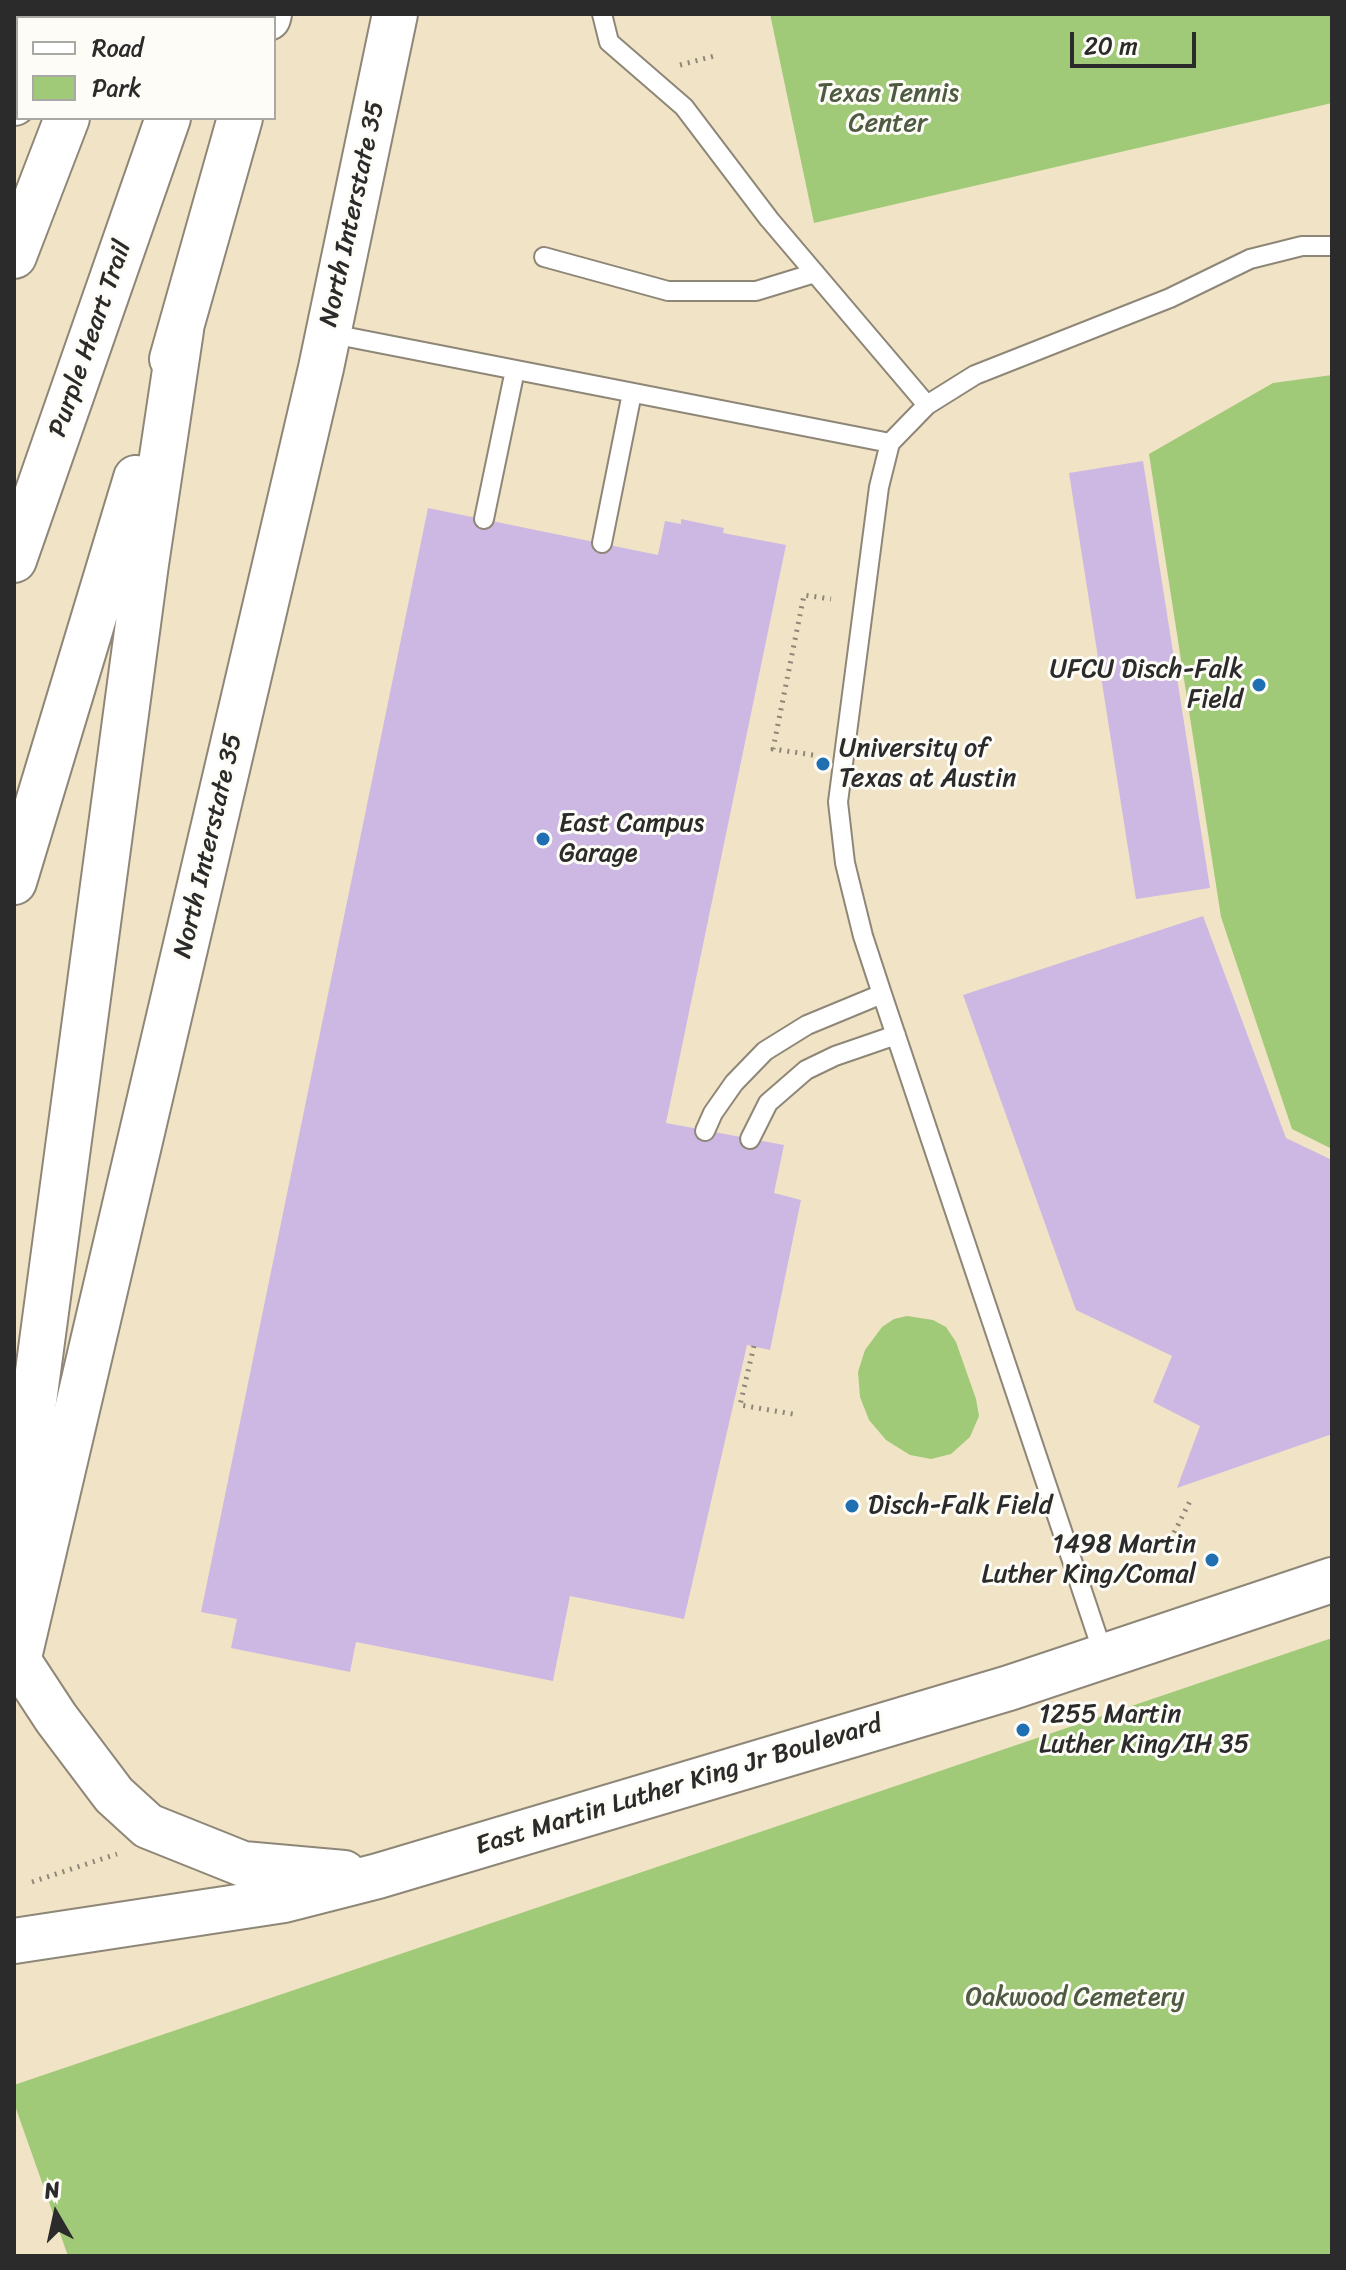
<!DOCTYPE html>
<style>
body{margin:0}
#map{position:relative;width:1346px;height:2270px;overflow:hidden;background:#f1e3c6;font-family:Sriracha,sans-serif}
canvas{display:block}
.frame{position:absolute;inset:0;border:16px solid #2b2b2b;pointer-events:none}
.legend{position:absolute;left:16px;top:16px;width:260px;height:104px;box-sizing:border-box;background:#fdfcf7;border:2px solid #a9a8a5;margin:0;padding:10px 14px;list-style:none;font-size:24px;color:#2b2b2b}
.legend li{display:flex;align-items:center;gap:16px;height:40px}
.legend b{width:40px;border:2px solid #a9a8a5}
.north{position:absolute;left:16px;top:2174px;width:80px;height:80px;-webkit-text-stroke:6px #fdfcf7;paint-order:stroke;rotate:351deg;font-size:22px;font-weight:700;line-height:32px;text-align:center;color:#2b2b2b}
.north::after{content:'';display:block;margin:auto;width:28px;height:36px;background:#2b2b2b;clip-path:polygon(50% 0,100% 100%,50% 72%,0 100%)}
.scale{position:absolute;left:1070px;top:32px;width:126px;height:36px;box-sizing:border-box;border:4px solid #2b2b2b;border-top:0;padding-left:10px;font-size:24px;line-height:28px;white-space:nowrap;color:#2b2b2b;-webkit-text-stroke:6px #fdfcf7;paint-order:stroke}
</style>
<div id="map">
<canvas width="1346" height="2270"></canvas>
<div class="frame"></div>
<ul class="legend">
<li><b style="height:10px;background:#fff"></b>Road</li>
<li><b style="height:22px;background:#a0ca77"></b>Park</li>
</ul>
<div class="north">N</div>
<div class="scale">20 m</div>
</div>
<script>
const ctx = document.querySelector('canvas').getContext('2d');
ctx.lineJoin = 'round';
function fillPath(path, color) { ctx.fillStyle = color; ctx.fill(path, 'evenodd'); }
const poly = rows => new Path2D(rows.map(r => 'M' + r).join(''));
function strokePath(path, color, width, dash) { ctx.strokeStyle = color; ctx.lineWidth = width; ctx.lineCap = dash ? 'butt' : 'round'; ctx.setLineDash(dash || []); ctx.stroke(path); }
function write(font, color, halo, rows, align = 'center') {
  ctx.font = font + ' Sriracha,sans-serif'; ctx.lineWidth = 6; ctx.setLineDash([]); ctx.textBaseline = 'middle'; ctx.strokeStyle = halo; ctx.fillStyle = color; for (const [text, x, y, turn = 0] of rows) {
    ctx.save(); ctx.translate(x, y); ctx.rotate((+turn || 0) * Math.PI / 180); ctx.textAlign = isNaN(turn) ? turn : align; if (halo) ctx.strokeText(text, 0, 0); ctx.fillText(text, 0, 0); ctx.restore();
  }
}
const green = poly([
 [770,14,1332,14,1332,103,814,223],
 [1332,375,1332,1149,1292,1129,1221,917,1149,454,1273,383],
 [907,1316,933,1320,946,1327,956,1342,976,1399,979,1416,970,1437,951,1454,931,1459,910,1455,886,1440,869,1420,860,1397,858,1372,865,1350,882,1327,894,1319],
 [1332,1638,1332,2256,68,2256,14,2103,14,2085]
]);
const building = poly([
 [1143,461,1210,888,1136,899,1069,473],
 [428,508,658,555,665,521,681,524,681,519,724,528,723,533,786,545,666,1123,784,1145,774,1193,801,1200,770,1350,747,1345,684,1619,570,1596,553,1681,356,1642,350,1672,231,1648,237,1619,201,1612],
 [1203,916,1286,1138,1332,1160,1332,1434,1177,1488,1200,1426,1153,1402,1172,1356,1076,1310,963,995]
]);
const path = poly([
 [680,65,718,55],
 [813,755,773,749,804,595,831,599],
 [754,1346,740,1405,793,1414],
 [1167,1547,1192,1497],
 [32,1882,117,1854]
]);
const service = poly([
 [602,14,609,42,684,107,769,219,927,405],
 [544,257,668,291,756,291,815,273],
 [327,333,890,443],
 [484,519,515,370],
 [602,543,632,393],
 [705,1131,713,1113,734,1083,765,1051,807,1025,882,994],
 [750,1139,768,1103,806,1070,835,1056,896,1035],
 [1104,1656,882,994,863,936,845,863,838,802,879,487,890,443,927,405,975,375,1170,298,1250,259,1302,246,1332,246]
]);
const secondary = poly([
 [20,1653,321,368,395,14]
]);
const primary = poly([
 [18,1660,56,1718,114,1795,148,1826,243,1864,344,1873],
 [14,1941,284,1900,378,1876,1009,1688,1332,1580]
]);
const motorway = poly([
 [47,18,48,14],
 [122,18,124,14],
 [203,18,204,14],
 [268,18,269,14],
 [14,103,18,92],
 [14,256,67,118],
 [172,359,240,118],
 [14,560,168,118],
 [14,882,136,478],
 [14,1551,146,564,181,330],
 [14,1601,18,1660]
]);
const markers = [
 [1259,685,8,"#1f6fb2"],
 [823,764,8,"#1f6fb2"],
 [543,839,8,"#1f6fb2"],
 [852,1506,8,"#1f6fb2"],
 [1212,1560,8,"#1f6fb2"],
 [1023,1730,8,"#1f6fb2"]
];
const parkNames = [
 ["Texas Tennis",888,94],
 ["Center",888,124],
 ["Oakwood Cemetery",1075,1998]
];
const streetNames = [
 ["North Interstate 35",353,214,-78],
 ["Purple Heart Trail",91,339,-71],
 ["North Interstate 35",209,846,-77],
 ["East Martin Luther King Jr Boulevard",679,1786,-17]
];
const poiNames = [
 ["UFCU Disch-Falk",1243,670,"right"],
 ["Field",1243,700,"right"],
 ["University of",839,749],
 ["Texas at Austin",839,779],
 ["East Campus",559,824],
 ["Garage",559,854],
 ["Disch-Falk Field",868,1506],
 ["1498 Martin",1196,1545,"right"],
 ["Luther King/Comal",1196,1575,"right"],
 ["1255 Martin",1039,1715],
 ["Luther King/IH 35",1039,1745]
];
fillPath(green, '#a0ca77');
fillPath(building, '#cdb8e3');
strokePath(service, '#8e8778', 22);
strokePath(secondary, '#8e8778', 48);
strokePath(primary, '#8e8778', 48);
strokePath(motorway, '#8e8778', 48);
strokePath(path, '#8e8778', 5, [2, 6]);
strokePath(service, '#fff', 18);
strokePath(secondary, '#fff', 44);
strokePath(primary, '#fff', 44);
strokePath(motorway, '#fff', 44);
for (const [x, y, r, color] of markers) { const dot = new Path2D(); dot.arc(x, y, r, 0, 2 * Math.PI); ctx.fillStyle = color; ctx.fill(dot); strokePath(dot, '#fdfcf7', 3); }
write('26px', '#4e5b42', '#fdfcf7', parkNames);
write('26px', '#2b2b2b', '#fdfcf7', streetNames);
write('26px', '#2b2b2b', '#fdfcf7', poiNames, 'left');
</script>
